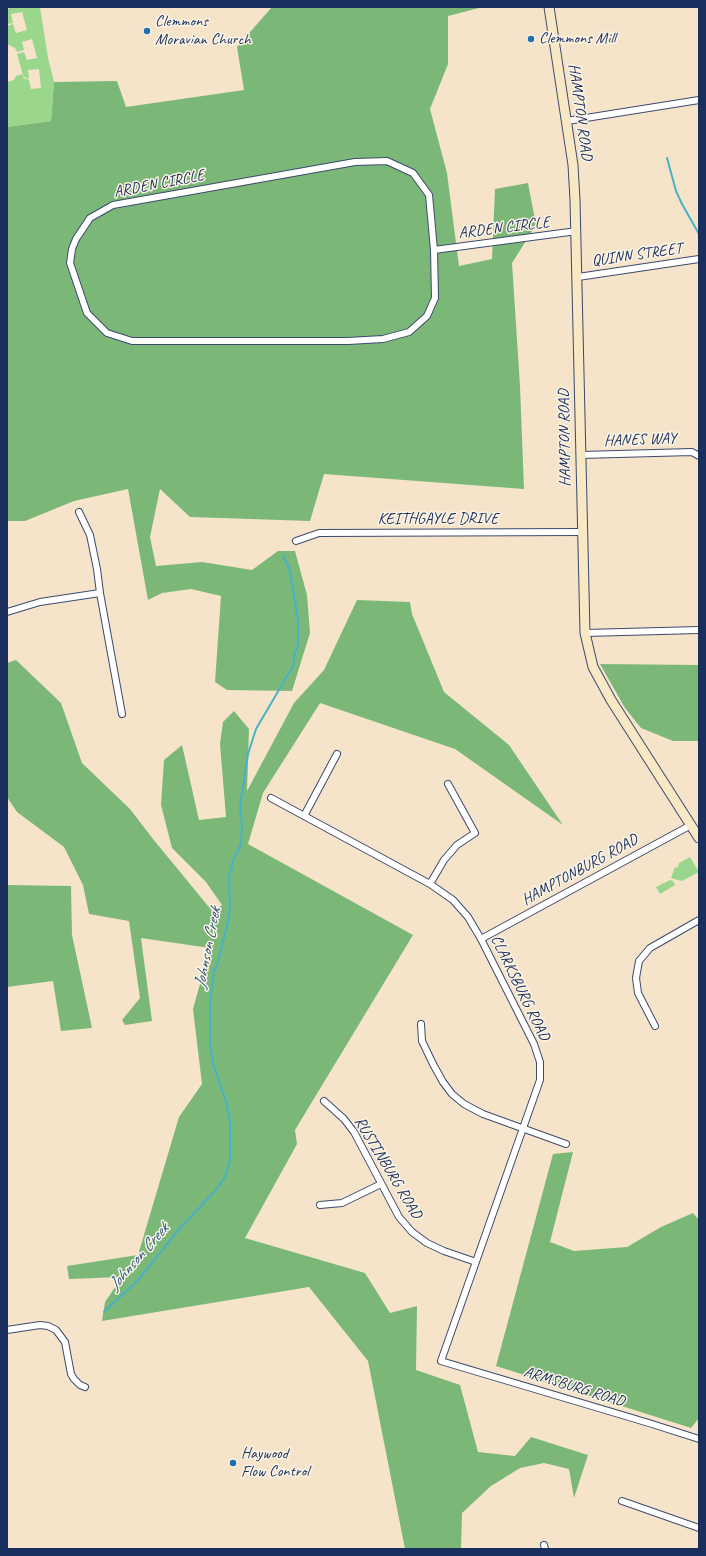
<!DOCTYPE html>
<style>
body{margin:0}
#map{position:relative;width:706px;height:1556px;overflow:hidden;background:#f6e4ca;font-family:Caveat,sans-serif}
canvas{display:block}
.frame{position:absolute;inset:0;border:8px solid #1b2f5e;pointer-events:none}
</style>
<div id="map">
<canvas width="706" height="1556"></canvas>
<div class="frame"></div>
</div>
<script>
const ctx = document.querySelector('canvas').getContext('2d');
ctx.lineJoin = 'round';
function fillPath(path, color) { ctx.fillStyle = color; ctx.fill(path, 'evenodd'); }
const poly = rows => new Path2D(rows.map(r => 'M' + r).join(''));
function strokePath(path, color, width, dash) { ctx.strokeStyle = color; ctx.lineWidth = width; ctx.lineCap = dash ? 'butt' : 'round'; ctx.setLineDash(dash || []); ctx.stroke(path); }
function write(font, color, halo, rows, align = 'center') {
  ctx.font = font + ' Caveat,sans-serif'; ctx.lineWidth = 3; ctx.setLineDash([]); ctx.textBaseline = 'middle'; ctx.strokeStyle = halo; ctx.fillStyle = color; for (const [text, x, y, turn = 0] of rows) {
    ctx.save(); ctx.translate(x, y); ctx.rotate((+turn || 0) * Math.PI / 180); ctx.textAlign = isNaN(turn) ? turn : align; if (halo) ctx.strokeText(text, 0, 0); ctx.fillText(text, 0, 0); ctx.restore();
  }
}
const green = poly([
 [11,7,40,7,48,58,54,82,51,121,7,127,7,82,14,80,16,76,22,74,24,78,29,80,31,89,41,88,39,69,28,70,29,79,26,78,23,75,17,54,24,52,27,60,37,58,32,39,22,42,24,50,17,52,15,48,7,44,7,26,13,24,16,33,27,30,22,12,11,14,13,23,7,24,7,10],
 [690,857,699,872,682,881,671,878,675,867,678,868,679,863],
 [670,880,673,881,675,885,660,894,656,887]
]);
const forest = poly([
 [272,7,483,7,448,16,448,64,430,109,447,173,459,266,492,259,495,189,528,183,536,225,512,263,520,386,524,489,324,474,310,521,190,517,160,489,150,537,156,566,202,562,252,570,278,551,295,551,307,595,310,633,292,691,227,690,215,682,221,596,191,589,162,593,148,600,128,489,74,501,25,521,7,521,7,127,51,121,54,82,117,81,126,107,244,90,237,47],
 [357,600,410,602,412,614,444,692,509,745,563,825,455,749,320,703,263,793,248,844,413,935,295,1130,297,1144,245,1238,365,1273,390,1313,417,1306,416,1370,460,1385,478,1452,515,1456,531,1437,588,1455,574,1498,569,1469,544,1463,520,1468,491,1486,462,1513,461,1549,405,1549,368,1361,309,1287,102,1321,105,1302,122,1277,69,1279,67,1266,138,1255,179,1117,202,1084,193,1009,210,948,141,938,152,1021,125,1025,122,1020,140,998,129,921,89,914,83,885,64,847,17,812,7,797,7,663,16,660,61,703,82,763,130,809,153,839,213,912,222,905,206,882,172,848,161,805,164,760,182,745,199,820,226,817,220,744,223,722,234,711,249,729,247,791,294,703,324,670],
 [600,664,699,665,699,741,673,741,641,728,625,708],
 [7,885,71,886,72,935,92,1028,61,1031,53,981,7,987],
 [573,1152,550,1242,574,1251,627,1247,661,1227,693,1213,699,1220,699,1418,691,1428,496,1366,553,1154]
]);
const stream = poly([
 [667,158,676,191,682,204,699,234],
 [104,1312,138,1280,180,1228,216,1190,225,1177,230,1160,230,1121,226,1101,213,1064,210,1043,210,1001,214,970,216,969,228,922,230,906,229,876,234,858,241,844,242,824,240,807,248,754,256,729,293,666,295,651,297,650,298,642,298,621,293,588,289,568,283,555]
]);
const street = poly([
 [567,121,699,100],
 [387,161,413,173,429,195,434,250,435,298,427,316,409,332,383,339,348,341,132,341,107,333,87,313,70,263,72,249,76,239,90,218,113,205,355,162,387,161],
 [434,250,577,231],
 [578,277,699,259],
 [581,455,692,452,699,456],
 [79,512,90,535,97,569,100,593],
 [296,541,319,533,582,532],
 [7,612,40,602,100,593,122,714],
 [585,633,699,630],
 [271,798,430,884,453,900,468,917,481,939,534,1044,540,1062,540,1080,441,1361,649,1423,699,1439],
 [304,816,337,754],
 [430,884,444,860,457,845,475,833,448,784],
 [481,939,691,825],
 [421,1024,422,1041,433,1064,443,1082,452,1094,464,1104,483,1114,566,1144],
 [655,1026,638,993,636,978,639,961,650,948,699,920],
 [324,1101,344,1119,354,1132,399,1217,412,1232,427,1243,444,1251,476,1262],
 [320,1205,342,1203,381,1184],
 [7,1330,40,1325,48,1326,56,1330,65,1342,71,1374,74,1379,80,1385,85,1387],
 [622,1501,699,1528],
 [544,1545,545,1549]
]);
const secondary = poly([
 [549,7,573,165,575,200,585,633,593,667,611,700,699,838]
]);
const markers = [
 [147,31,4,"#1f6fb2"],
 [531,39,4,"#1f6fb2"],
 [233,1463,4,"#1f6fb2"]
];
const poiNames = [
 ["Clemmons",155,22],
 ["Moravian Church",155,40],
 ["Clemmons Mill",539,39],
 ["Haywood",241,1454],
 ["Flow Control",241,1472]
];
const streetNames = [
 ["HAMPTON ROAD",580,112,82],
 ["ARDEN CIRCLE",159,184,-11],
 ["ARDEN CIRCLE",504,228,-7],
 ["QUINN STREET",637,255,-8],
 ["HAMPTON ROAD",565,438,-91],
 ["HANES WAY",640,440,-2],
 ["KEITHGAYLE DRIVE",438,519],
 ["HAMPTONBURG ROAD",580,870,-29],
 ["CLARKSBURG ROAD",520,988,64],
 ["RUSTINBURG ROAD",388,1168,59],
 ["ARMSBURG ROAD",574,1387,17]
];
const waterNames = [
 ["Johnson Creek",208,948,-79],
 ["Johnson Creek",139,1257,-49]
];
fillPath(green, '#9ad78c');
fillPath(forest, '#7bb878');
strokePath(stream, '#47b2c5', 2);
strokePath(street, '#3c4a6e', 8);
strokePath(secondary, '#3c4a6e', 11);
strokePath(street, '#fff', 6);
strokePath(secondary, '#f8e8c3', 9);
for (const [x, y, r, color] of markers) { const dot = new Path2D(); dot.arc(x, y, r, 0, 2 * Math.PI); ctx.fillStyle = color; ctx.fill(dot); strokePath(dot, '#fcf5e5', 1.5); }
write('16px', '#1b2f5e', '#fcf5e5', poiNames, 'left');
write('16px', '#1b2f5e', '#fcf5e5', streetNames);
write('italic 17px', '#28567d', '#fcf5e5', waterNames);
</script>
